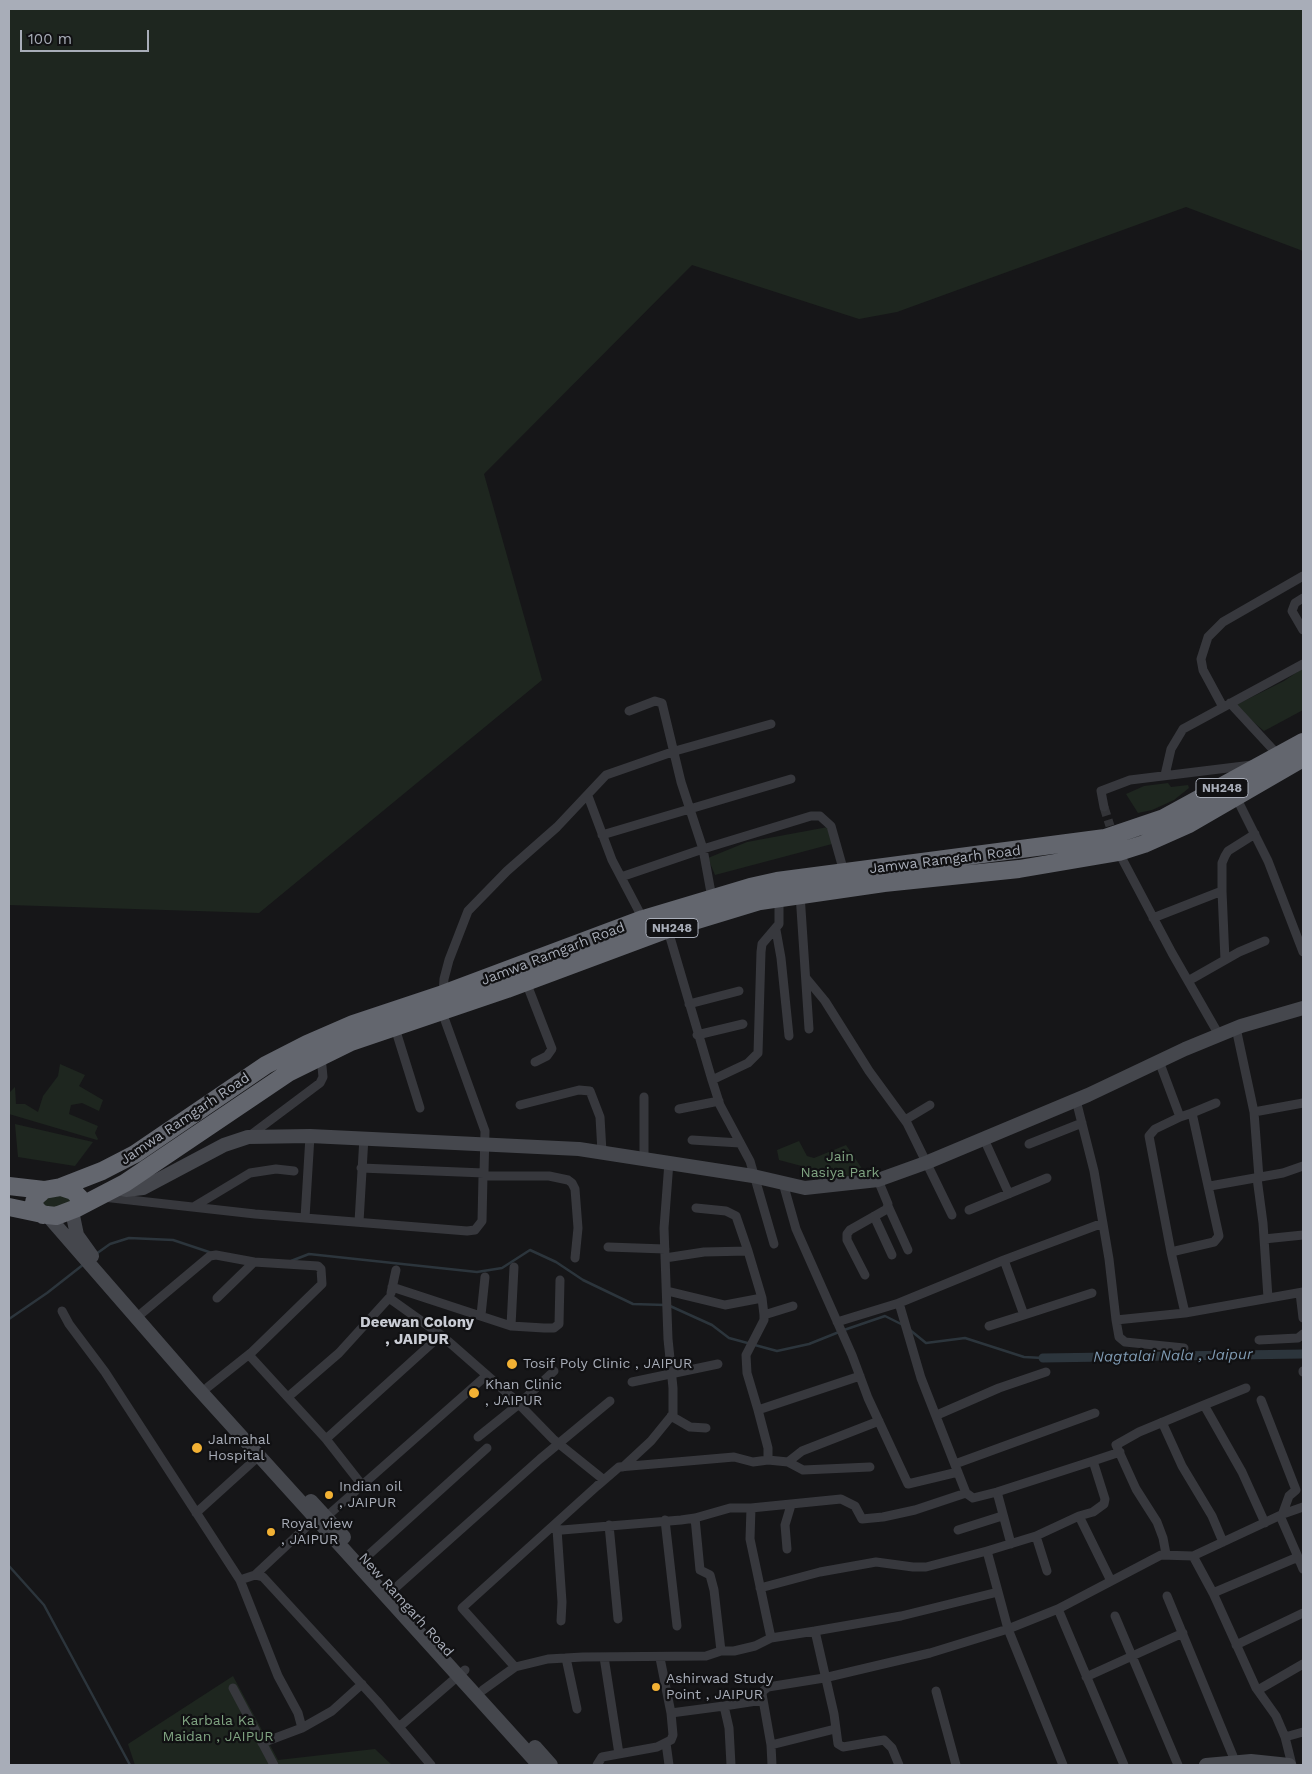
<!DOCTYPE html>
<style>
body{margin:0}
#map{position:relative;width:1312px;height:1774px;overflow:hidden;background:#161618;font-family:"Work Sans",sans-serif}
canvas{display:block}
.frame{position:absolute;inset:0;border:10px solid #a8adb8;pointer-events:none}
.scale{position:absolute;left:20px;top:30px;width:129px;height:22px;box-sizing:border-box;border:2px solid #a8adb8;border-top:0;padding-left:6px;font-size:15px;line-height:18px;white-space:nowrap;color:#a8adb8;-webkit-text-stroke:4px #111113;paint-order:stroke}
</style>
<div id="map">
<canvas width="1312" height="1774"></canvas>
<div class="frame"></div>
<div class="scale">100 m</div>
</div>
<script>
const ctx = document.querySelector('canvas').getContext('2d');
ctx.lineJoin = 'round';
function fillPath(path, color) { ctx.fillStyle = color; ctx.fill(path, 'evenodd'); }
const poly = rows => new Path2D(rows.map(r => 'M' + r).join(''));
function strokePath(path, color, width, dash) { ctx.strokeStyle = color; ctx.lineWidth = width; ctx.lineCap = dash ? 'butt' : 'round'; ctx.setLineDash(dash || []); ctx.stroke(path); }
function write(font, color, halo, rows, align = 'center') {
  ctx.font = font + ' "Work Sans",sans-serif'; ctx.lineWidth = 4.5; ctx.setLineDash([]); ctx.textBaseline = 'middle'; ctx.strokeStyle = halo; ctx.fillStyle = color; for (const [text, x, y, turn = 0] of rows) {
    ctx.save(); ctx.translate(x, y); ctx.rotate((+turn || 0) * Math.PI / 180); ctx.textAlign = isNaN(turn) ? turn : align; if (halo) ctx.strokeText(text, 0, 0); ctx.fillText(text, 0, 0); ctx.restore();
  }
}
const green = poly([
 [9,9,1303,9,1303,251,1186,207,897,312,859,319,692,265,484,474,542,680,259,913,9,905],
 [1303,668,1303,710,1264,731,1238,709,1236,705,1284,681],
 [1168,783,1171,787,1188,785,1189,788,1174,800,1152,810,1138,813,1126,794,1144,786],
 [828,827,832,844,715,875,708,858,747,842],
 [60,1064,85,1075,79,1086,103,1100,99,1111,82,1103,71,1105,69,1114,98,1126,95,1133,98,1139,97,1140,9,1114,9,1093,15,1087,16,1104,25,1104,38,1112,43,1096,58,1076],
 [15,1124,93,1142,75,1166,18,1157],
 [799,1141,807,1156,814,1158,846,1145,861,1167,868,1181,820,1183,809,1168,779,1160,777,1150],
 [51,1190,78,1203,40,1211,43,1193],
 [233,1676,278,1760,375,1749,392,1765,135,1765,128,1744]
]);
const stream = poly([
 [96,1254,110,1244,129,1238,173,1240,212,1253],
 [291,1261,309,1254,477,1272,502,1268,530,1250,556,1262,583,1280,633,1304,665,1305],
 [670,1306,712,1325,729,1338,777,1351,809,1344,839,1332],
 [9,1319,47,1293,84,1264],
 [844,1330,885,1316,901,1324],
 [910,1330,926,1343,965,1338,1024,1357,1043,1358],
 [9,1566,44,1605,130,1765]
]);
const canal = poly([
 [1043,1358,1303,1354]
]);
const streetTunnel = poly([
 [1104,807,1110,826]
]);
const street = poly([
 [1303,598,1295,603,1292,611,1303,630],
 [1230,703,1279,756],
 [1223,707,1203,670,1201,659,1208,637,1223,622,1303,576],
 [629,711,655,701,662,703,681,782,703,849,712,898],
 [1165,775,1171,749,1183,729,1303,664],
 [588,796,612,860,643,919],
 [1236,797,1268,861,1303,952],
 [1104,807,1101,791,1130,780,1252,765],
 [602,835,791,779],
 [1118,851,1172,953,1219,1035],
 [621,877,703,849,811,816,820,816,831,826,844,872],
 [1222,891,1222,863,1225,856,1228,851,1255,834],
 [800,894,809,1029],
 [1153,918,1222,891,1225,960],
 [667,927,712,1080,748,1063,758,1053,761,952,762,944,779,924,779,897],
 [776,930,781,958,789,1036],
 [806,978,825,1001,869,1071,907,1123,952,1215],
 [1188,981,1239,952,1265,941],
 [526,982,552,1049,547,1056,535,1062],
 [443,994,444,979,449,960,468,911,507,871,557,827,606,775,675,751,771,724],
 [689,1004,739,991],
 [442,1012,485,1131,484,1173],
 [395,1028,420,1108],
 [1236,1028,1254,1112,1303,1103],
 [697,1035,743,1024],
 [1159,1061,1180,1117,1192,1113,1219,1236,1214,1242,1171,1252,1149,1136,1155,1129,1180,1117],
 [712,1080,720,1105,750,1161,774,1244],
 [1076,1100,1094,1171,1109,1259,1116,1320,1185,1313,1303,1292],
 [520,1105,579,1090,590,1091,600,1117,602,1152],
 [679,1109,719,1101],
 [1254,1112,1259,1178],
 [1192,1113,1216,1103],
 [905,1120,930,1105],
 [248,1137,320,1083,323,1077,321,1056],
 [984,1139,1009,1194],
 [692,1140,740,1143],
 [1029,1144,1082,1123],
 [644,1158,644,1097],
 [361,1168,484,1173,483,1176],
 [1257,1178,1263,1223,1268,1298],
 [783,1183,796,1229,852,1355,868,1398,908,1484,958,1472],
 [1210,1186,1283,1173,1303,1166],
 [103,1197,255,1214,467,1231,475,1230,482,1221,483,1176,549,1176,568,1180,572,1183,575,1189,578,1228,575,1258],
 [195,1206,250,1173,276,1169,294,1171],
 [888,1206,908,1250],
 [696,1208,726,1211,736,1216,748,1251],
 [969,1210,1047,1178],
 [874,1216,892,1255],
 [305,1218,310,1136],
 [359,1222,364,1137],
 [1264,1239,1303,1235],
 [608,1247,665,1249],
 [1171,1252,1185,1313],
 [665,1258,704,1252,748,1251,762,1298,764,1315,764,1320,746,1355,747,1373,758,1410],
 [865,1275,847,1240,847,1234,850,1230,887,1209,888,1204,878,1180],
 [392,1287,511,1326,544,1328,554,1328,559,1324,560,1280],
 [667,1291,725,1305,762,1298],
 [391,1293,396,1270],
 [1092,1293,1024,1315,1004,1260,1103,1223],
 [1300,1293,1303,1318],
 [62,1311,69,1324,105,1372,240,1580,255,1575,263,1577,377,1701,431,1765],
 [142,1313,210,1256,216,1255,254,1262],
 [481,1315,485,1277],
 [764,1315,793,1306],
 [1116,1320,1119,1337,1125,1342,1184,1348],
 [837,1322,899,1303],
 [511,1326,514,1267],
 [989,1326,1024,1315],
 [1259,1340,1298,1338,1303,1334],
 [249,1355,326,1439,362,1485],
 [1303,1371,1303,1372],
 [632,1382,718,1364],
 [208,1387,252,1352,322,1284,321,1269,318,1266,254,1262,217,1298],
 [288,1397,339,1353,389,1298,441,1335,514,1399,553,1439,604,1480],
 [1261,1400,1296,1490,1289,1496,1281,1518,1298,1557],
 [1204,1405,1246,1388],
 [937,1415,999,1388,1046,1372],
 [671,1416,690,1427,706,1428],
 [1162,1422,1182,1466,1212,1516,1223,1542],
 [478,1437,519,1404,554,1371],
 [326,1439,441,1335],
 [768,1460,788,1462,803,1470,870,1467],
 [788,1462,802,1451,879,1421],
 [955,1464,1095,1413],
 [623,1467,651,1441,673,1414,673,1388,668,1339,664,1228,669,1162],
 [997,1492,1011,1544],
 [966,1493,921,1378,899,1303,1004,1260],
 [751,1508,750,1539,771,1638],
 [196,1513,259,1456],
 [1079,1516,1093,1512,1104,1504,1105,1499,1093,1461,1120,1452],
 [326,1517,487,1375],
 [695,1518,700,1570,710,1575,714,1590,721,1651],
 [665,1520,677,1626],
 [609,1525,618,1619],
 [551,1528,562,1530,681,1520,695,1518,730,1508,751,1508,841,1499,855,1506,862,1519,883,1517,915,1510,966,1493,973,1498,997,1492,1093,1461],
 [557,1529,562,1602,561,1621],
 [958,1530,1002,1516],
 [1036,1536,1047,1571],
 [787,1549,785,1525,791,1505],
 [1166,1554,1163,1538,1157,1522,1136,1489,1116,1445,1139,1432,1204,1405,1242,1472,1265,1523],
 [364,1559,487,1448],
 [255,1575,318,1516],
 [240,1580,278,1676,298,1713,302,1728],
 [760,1588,820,1572,876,1562,913,1567,926,1567,987,1551],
 [393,1590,540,1459,610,1401],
 [1213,1593,1298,1557,1303,1569],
 [1167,1596,1235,1761],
 [1058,1609,1124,1765],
 [1115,1616,1178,1765],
 [815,1631,901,1616,998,1592],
 [1236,1645,1303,1613],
 [604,1657,619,1754],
 [566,1658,577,1709],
 [660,1658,671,1713],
 [515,1667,548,1659,583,1657,706,1656,721,1651,734,1651,755,1646,771,1638,815,1631,834,1714,838,1744,843,1747,884,1740,892,1748,899,1765],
 [1086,1677,1183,1633],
 [233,1688,274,1765],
 [483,1690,515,1667,462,1608,597,1486,619,1467,734,1457,753,1462,768,1460,768,1448,758,1410,860,1376],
 [1258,1690,1303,1664],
 [936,1691,956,1765],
 [724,1706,763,1700],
 [399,1727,465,1670],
 [835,1729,771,1745,762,1694,763,1691,768,1687,824,1678,930,1653,1008,1629,1058,1609,1161,1555,1193,1556],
 [1285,1737,1303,1732],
 [262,1743,302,1728,332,1711,362,1684],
 [666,1743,669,1765],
 [771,1745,772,1765],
 [597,1765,602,1757,657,1747,671,1740,673,1735,671,1713,724,1706,729,1728,731,1765],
 [1063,1765,1008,1629,987,1551,1036,1536,1079,1516,1111,1581],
 [1292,1765,1285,1737,1276,1716,1256,1688,1213,1593,1193,1556,1283,1514,1303,1507]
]);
const secondary = poly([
 [116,1188,126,1190,143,1188,224,1145,248,1137,310,1136,579,1149,753,1176,805,1188,878,1180,928,1162,1088,1095,1185,1049,1241,1026,1303,1008],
 [72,1211,77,1235,92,1256],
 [47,1215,194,1384,539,1765],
 [311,1501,344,1537],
 [535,1747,551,1765],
 [1206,1765,1251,1761,1289,1765]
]);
const highway = poly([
 [9,1186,44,1190],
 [61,1187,102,1171,135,1154,266,1065,307,1044,353,1024,443,994,643,919,750,887,777,881,1105,838,1164,818,1303,742],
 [9,1207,47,1215,56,1216,77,1208,80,1198,73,1191,61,1187,44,1190,35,1198,34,1203,36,1209,43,1215],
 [77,1208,125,1183,288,1073,351,1042,507,989,668,929,760,901,884,883,1019,869,1119,852,1144,844,1189,824,1303,758]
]);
const markers = [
 [512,1364,6,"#f2b134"],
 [474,1393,6,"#f2b134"],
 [197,1448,6,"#f2b134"],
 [329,1495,5,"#f2b134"],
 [271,1532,5,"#f2b134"],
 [656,1687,5,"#f2b134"]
];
const shields = [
 [1222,788,52],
 [672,928,52]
];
const shieldNames = [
 ["NH248",1222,788],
 ["NH248",672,928]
];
const streetNames = [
 ["Jamwa Ramgarh Road",945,860,-7],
 ["Jamwa Ramgarh Road",553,954,-21],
 ["Jamwa Ramgarh Road",185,1119,-34],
 ["New Ramgarh Road",406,1605,48]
];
const parkNames = [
 ["Jain",840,1157],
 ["Nasiya Park",840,1173],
 ["Karbala Ka",218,1721],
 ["Maidan , JAIPUR",218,1737]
];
const poiNames = [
 ["Tosif Poly Clinic , JAIPUR",523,1364],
 ["Khan Clinic",485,1385],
 [", JAIPUR",485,1401],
 ["Jalmahal",208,1440],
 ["Hospital",208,1456],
 ["Indian oil",339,1487],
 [", JAIPUR",339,1503],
 ["Royal view",281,1524],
 [", JAIPUR",281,1540],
 ["Ashirwad Study",666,1679],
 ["Point , JAIPUR",666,1695]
];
const neighbourhoodNames = [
 ["Deewan Colony",417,1323],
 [", JAIPUR",417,1340]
];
const waterNames = [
 ["Nagtalai Nala , Jaipur",1173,1356,-1]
];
fillPath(green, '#1e261f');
strokePath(stream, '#2c353c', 2.5);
strokePath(canal, '#2c353c', 9);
strokePath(streetTunnel, '#333438', 9, [9, 4.5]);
strokePath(street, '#37383d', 9);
strokePath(secondary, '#45474d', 14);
strokePath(highway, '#63666e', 18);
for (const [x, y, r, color] of markers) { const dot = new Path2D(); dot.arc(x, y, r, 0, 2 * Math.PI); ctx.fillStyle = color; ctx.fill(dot); strokePath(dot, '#111113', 2); }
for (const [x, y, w] of shields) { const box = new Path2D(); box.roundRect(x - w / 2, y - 9.5, w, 19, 4); ctx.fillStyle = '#111113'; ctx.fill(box); strokePath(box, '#a8adb8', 1); }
write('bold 12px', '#a8adb8', null, shieldNames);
write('14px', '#a8adb8', '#111113', streetNames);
write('14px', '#7fa381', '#111113', parkNames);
write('14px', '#a8adb8', '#111113', poiNames, 'left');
write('bold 15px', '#c9ccd4', '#111113', neighbourhoodNames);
write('italic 15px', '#7f9bb3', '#111113', waterNames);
</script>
